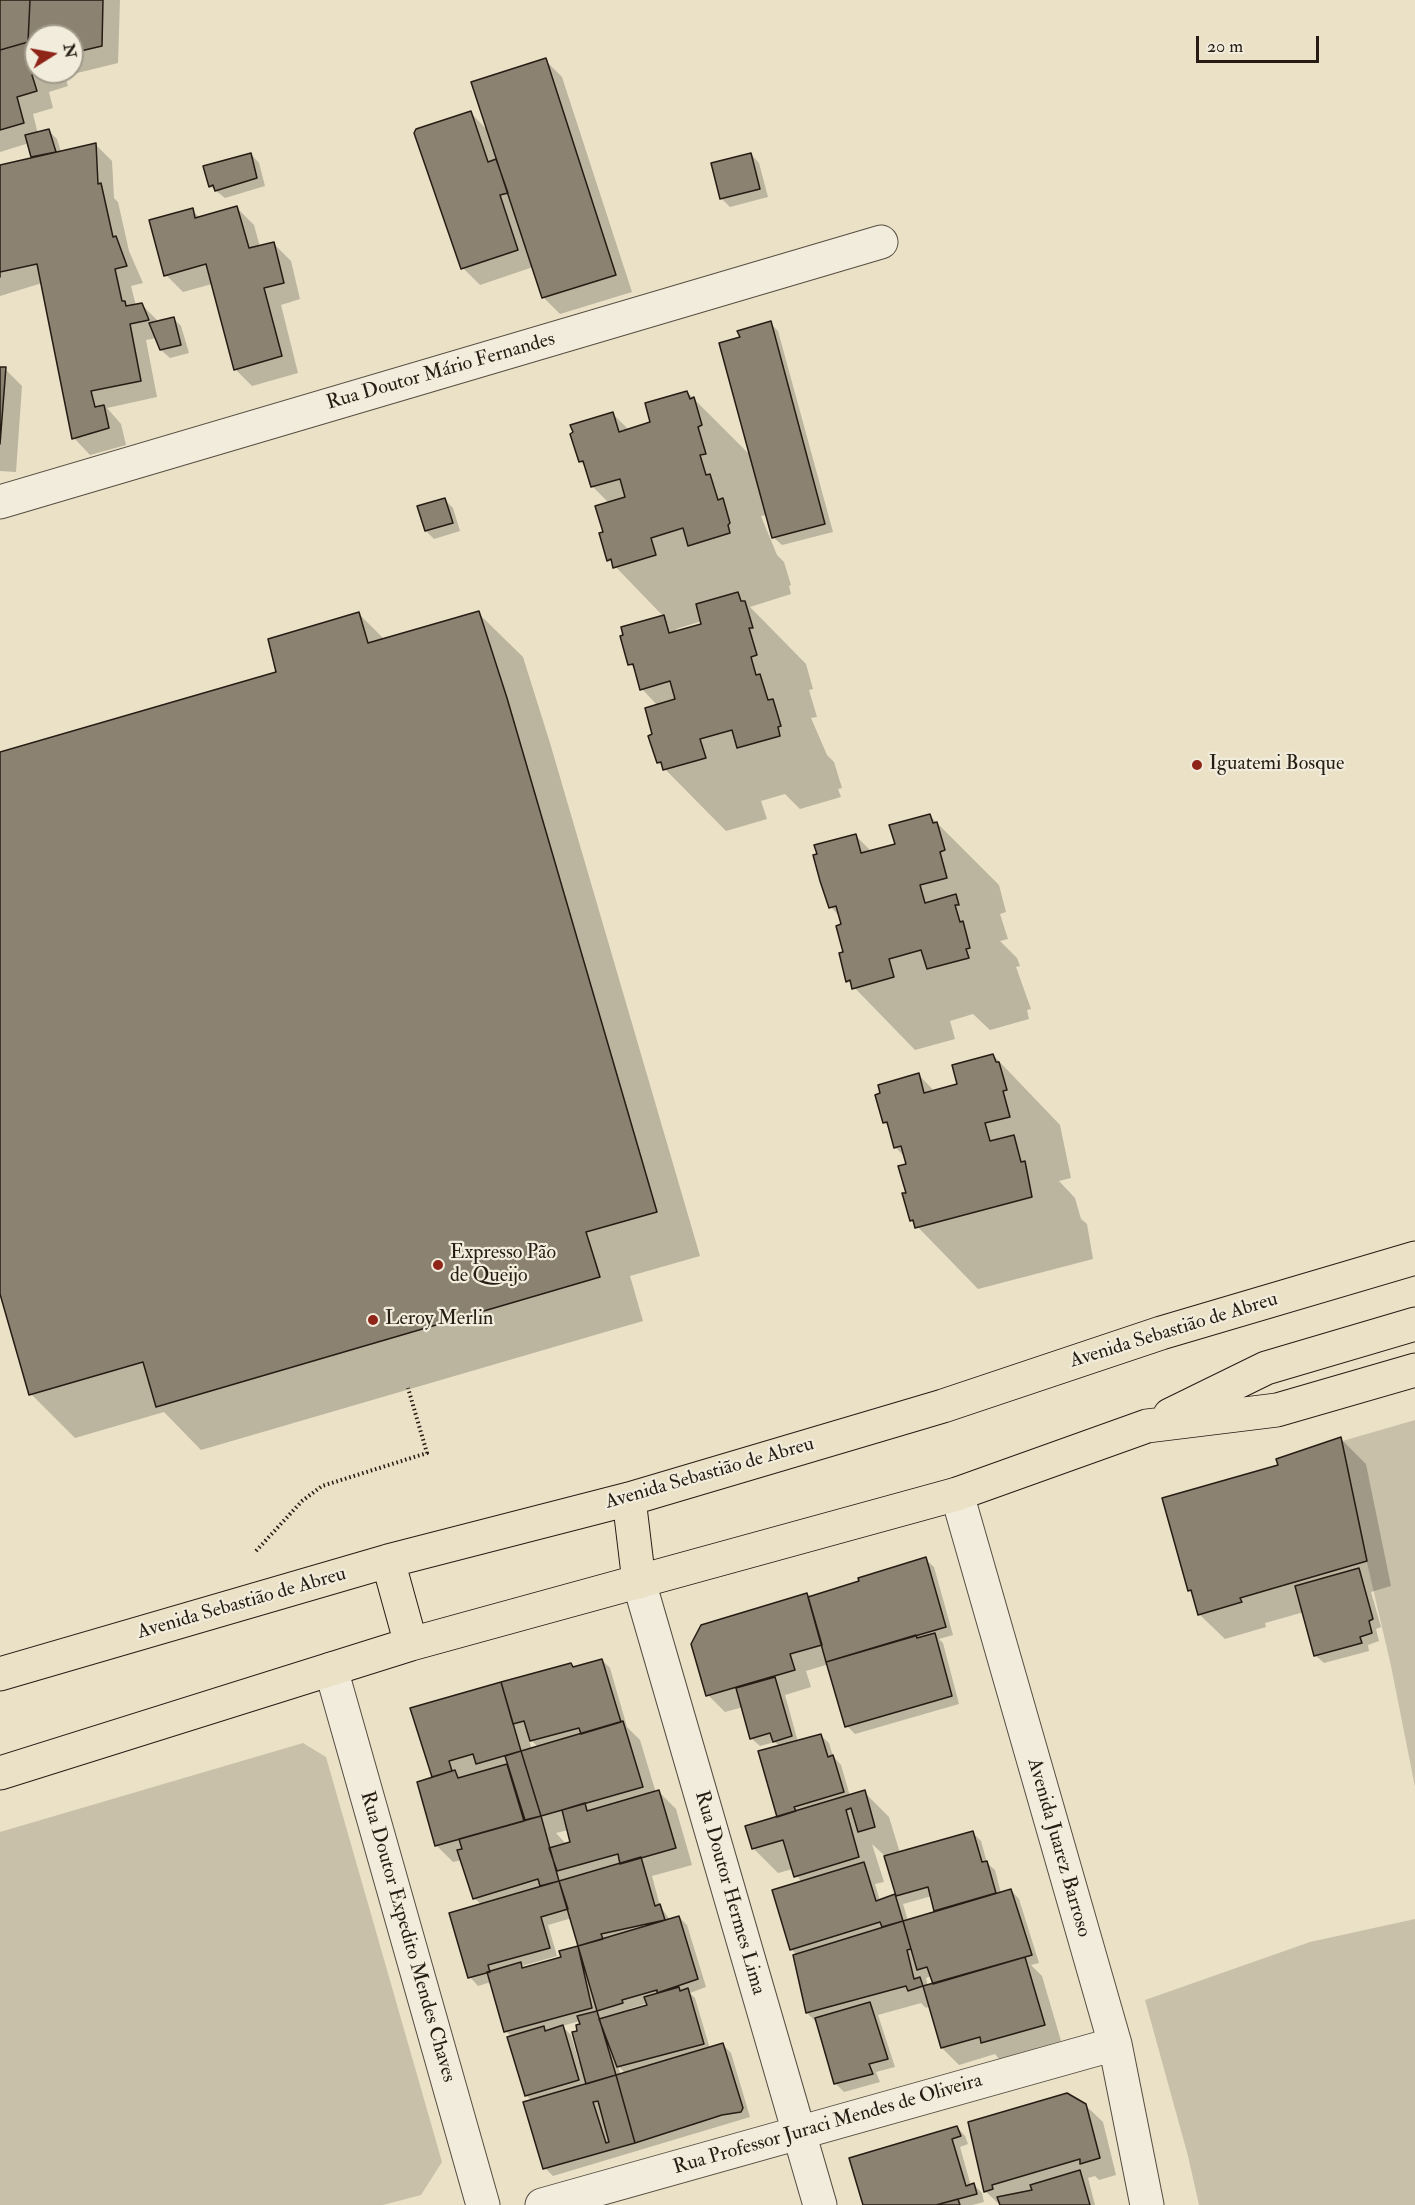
<!DOCTYPE html>
<meta charset="utf-8">
<style>
body{margin:0}
#map{position:relative;width:1415px;height:2205px;overflow:hidden;background:#eae1c7;font-family:"IM FELL Double Pica",serif}
canvas{display:block}
.north{position:absolute;left:24px;top:24px;width:60px;height:60px;box-sizing:border-box;background:#f1ecdb;border:2px solid #a0998b;border-radius:50%;rotate:79deg;font-size:16px;font-weight:700;line-height:24px;text-align:center;color:#261c14}
.north::after{content:'';display:block;margin:auto;width:21px;height:27px;background:#8f2418;clip-path:polygon(50% 0,100% 100%,50% 72%,0 100%)}
.scale{position:absolute;left:1196px;top:36px;width:123px;height:27px;box-sizing:border-box;border:3px solid #261c14;border-top:0;padding-left:8px;font-size:18px;line-height:21px;white-space:nowrap;color:#261c14;-webkit-text-stroke:4px #f1ecdb;paint-order:stroke}
</style>
<div id="map">
<canvas width="1415" height="2205"></canvas>
<div class="north">N</div>
<div class="scale">20 m</div>
</div>
<script>
const ctx = document.querySelector('canvas').getContext('2d');
ctx.lineJoin = 'round';
function fillPath(path, color) { ctx.fillStyle = color; ctx.fill(path, 'evenodd'); }
const poly = rows => new Path2D(rows.map(r => 'M' + r).join(''));
function strokePath(path, color, width, dash) { ctx.strokeStyle = color; ctx.lineWidth = width; ctx.lineCap = dash ? 'butt' : 'round'; ctx.setLineDash(dash || []); ctx.stroke(path); }
function write(font, color, halo, rows, align = 'center') {
  ctx.font = font + ' "IM FELL Double Pica",serif'; ctx.lineWidth = 4.5; ctx.setLineDash([]); ctx.textBaseline = 'middle'; ctx.strokeStyle = halo; ctx.fillStyle = color; for (const [text, x, y, turn = 0] of rows) {
    ctx.save(); ctx.translate(x, y); ctx.rotate((+turn || 0) * Math.PI / 180); ctx.textAlign = isNaN(turn) ? turn : align; if (halo) ctx.strokeText(text, 0, 0); ctx.fillText(text, 0, 0); ctx.restore();
  }
}
const green = poly([
 [1415,1420,1415,1787,1391,1666,1339,1442],
 [303,1743,326,1757,442,2162,421,2195,383,2205,0,2205,0,1832],
 [1415,1919,1415,2205,1199,2205,1188,2156,1145,2000,1310,1942]
]);
const shadow = poly([
 [0,0,120,0,118,63,65,76,68,86,49,92,53,108,33,114,38,134,49,131,57,139,61,152,95,144,112,161,114,198,118,202,129,251,143,283,131,286,136,306,141,304,159,322,173,318,181,326,189,353,170,358,161,350,157,338,146,340,157,397,107,408,121,424,126,445,90,455,74,438,42,283,0,296,0,167,35,159,29,143,0,152],
 [36,36,72,36,72,72,36,72],
 [545,60,562,77,632,292,560,314,543,297,533,267,480,285,463,268,471,113,488,131],
 [251,154,259,163,265,186,225,198,210,186],
 [751,154,759,163,768,197,730,207,721,198],
 [237,208,254,225,260,247,274,244,291,261,300,299,281,305,298,373,252,386,235,369,212,284,183,292,166,275,192,210,200,218],
 [770,323,778,331,833,532,782,545,773,537,767,515,761,516,777,555,784,562,791,585,789,586,791,594,750,607,806,664,813,689,809,690,817,717,811,718,827,755,834,762,842,788,838,789,841,797,800,809,785,794,761,801,767,819,726,831,658,762,654,735,658,706,642,689,637,671,630,664,664,617,609,560,604,532,609,503,592,486,587,468,580,461,613,414,629,430,652,423,687,392,751,456,742,338],
 [702,621,703,625,679,632,676,629],
 [0,369,5,369,22,386,16,472,0,471],
 [445,500,453,508,460,531,434,539,426,531],
 [478,613,523,657,550,743,700,1256,630,1276,643,1321,201,1450,164,1412,75,1438,31,1394,0,1288,0,753,278,673,359,614,385,640],
 [930,816,999,885,1006,912,1000,914,1008,939,1000,941,1017,958,1020,966,1016,967,1031,1009,1027,1010,1029,1019,990,1030,973,1014,950,1021,955,1039,915,1050,848,981,843,925,840,917,831,907,855,835,872,852,896,845],
 [993,1055,1060,1125,1071,1178,1059,1181,1075,1198,1081,1219,1087,1224,1093,1259,978,1289,911,1220,907,1165,905,1157,895,1147,890,1128,884,1122,919,1075,935,1092,959,1085],
 [1341,1439,1366,1464,1391,1586,1371,1592,1381,1627,1376,1629,1379,1641,1368,1645,1369,1651,1324,1663,1315,1655,1304,1612,1265,1623,1266,1627,1225,1639,1199,1614,1194,1595,1189,1590,1280,1466],
 [925,1559,934,1567,953,1635,939,1639,943,1643,959,1704,855,1734,847,1726,829,1664,806,1671,811,1687,785,1695,798,1742,820,1735,829,1743,833,1756,841,1765,850,1796,864,1792,889,1817,900,1853,972,1832,981,1841,987,1863,995,1870,1001,1893,1011,1890,1019,1899,1039,1963,1031,1965,1042,1976,1061,2041,999,2059,995,2054,959,2065,942,2048,930,2006,926,2008,921,2003,878,2015,895,2067,876,2072,880,2082,844,2092,836,2084,818,2024,807,2013,797,1955,791,1949,802,1883,793,1869,778,1873,753,1848,779,1818,780,1747,775,1742,760,1746,751,1738,743,1707,725,1712,708,1695,807,1595,810,1598],
 [872,1844,885,1856,897,1895,880,1901,875,1884,884,1882],
 [932,1896,936,1912,908,1921,903,1904],
 [932,1976,934,1985,928,1987,926,1978],
 [602,1660,610,1668,627,1727,640,1740,656,1793,659,1792,676,1809,692,1865,652,1876,660,1906,670,1920,679,1917,687,1925,706,1987,690,1993,695,1998,710,2049,723,2045,731,2053,750,2117,553,2176,545,2168,532,2101,526,2095,512,2037,506,2031,491,1982,478,1986,470,1977,482,1905,474,1898,462,1860,453,1862,436,1845,434,1778,412,1709,571,1664,574,1668],
 [528,1737,539,1748,532,1750],
 [568,1830,572,1843,566,1844,556,1833],
 [552,1851,557,1866,554,1867],
 [572,1918,580,1947,561,1952,563,1958,525,1968,522,1966,557,1956,548,1925],
 [648,2003,648,2006,631,2011,629,2009],
 [580,2021,579,2032,582,2061,579,2062,571,2035,562,2026],
 [618,2066,626,2074,621,2075],
 [1085,2105,1103,2122,1116,2175,1099,2180,1095,2176,1088,2178,1095,2205,1000,2205,985,2191,970,2123],
 [957,2127,965,2136,968,2144,960,2147,971,2186,974,2185,982,2193,984,2202,972,2205,865,2205]
]);
const building = poly([
 [0,0,30,0,28,42,0,50,0,0],
 [30,0,103,0,102,46,72,53,72,36,36,36,36,72,42,72,32,75,37,91,17,97,24,123,0,130,0,50,28,42,30,0],
 [546,58,616,275,542,298,471,82,546,58],
 [471,111,488,162,496,159,508,193,500,195,518,250,461,269,414,133,416,129,471,111],
 [49,129,56,152,31,157,25,135,49,129],
 [96,143,98,184,101,183,113,237,116,236,127,266,115,269,122,301,125,301,126,306,142,303,149,320,130,324,141,381,91,391,95,407,104,405,109,428,72,439,37,264,0,272,0,277,0,165,96,143],
 [251,153,257,178,215,191,213,185,209,187,203,166,251,153],
 [751,153,760,189,720,199,711,163,751,153],
 [237,206,249,248,274,242,284,283,264,288,282,356,234,370,206,264,164,276,149,220,193,208,195,218,237,206],
 [174,317,181,345,160,350,149,323,174,317],
 [771,321,825,524,772,538,719,343,740,337,737,331,771,321],
 [0,367,6,367,0,444,0,367],
 [687,391,690,399,694,397,702,425,698,427,706,454,700,455,706,475,710,474,718,500,723,498,730,523,728,525,730,533,688,546,683,528,651,538,656,555,613,568,611,559,607,561,599,533,603,532,595,506,625,497,620,479,591,487,583,461,579,462,570,434,573,432,570,425,613,412,619,432,650,422,645,403,687,391],
 [445,498,453,523,425,531,417,506,445,498],
 [738,592,741,601,745,601,753,628,749,628,757,655,751,657,756,675,760,674,768,700,773,699,781,726,778,727,780,736,737,748,732,730,700,739,706,758,663,770,661,762,657,763,648,736,652,734,645,708,675,699,670,681,640,690,633,664,628,665,620,636,623,635,621,627,664,615,669,633,701,624,696,604,738,592],
 [479,611,507,698,657,1212,586,1232,600,1277,156,1407,143,1362,29,1395,0,1294,0,752,276,672,268,639,359,612,368,643,479,611],
 [930,814,933,823,937,822,945,850,940,852,947,878,920,885,925,903,956,894,959,905,955,905,960,922,963,921,970,948,966,949,969,958,927,969,921,950,889,959,894,977,852,989,850,980,846,982,839,953,843,952,836,926,841,924,836,906,829,908,820,881,813,855,817,854,814,845,856,834,861,853,895,844,889,825,930,814],
 [993,1054,996,1062,999,1062,1007,1090,1003,1091,1010,1117,985,1123,990,1141,1014,1135,1021,1162,1025,1161,1032,1197,915,1228,913,1220,910,1221,902,1193,906,1193,898,1166,906,1164,901,1146,894,1148,887,1122,883,1123,875,1095,880,1093,878,1085,919,1073,924,1093,957,1084,952,1065,993,1054],
 [1341,1437,1367,1561,1240,1598,1242,1602,1198,1615,1191,1590,1188,1591,1162,1498,1278,1465,1276,1459,1341,1437],
 [926,1557,946,1627,826,1662,808,1597,859,1581,858,1578,926,1557],
 [1359,1568,1373,1619,1369,1621,1372,1633,1360,1637,1362,1643,1314,1656,1295,1586,1359,1568],
 [807,1593,822,1645,790,1654,795,1670,706,1696,691,1644,701,1625,807,1593],
 [935,1633,952,1696,845,1727,826,1662,916,1635,917,1638,935,1633],
 [602,1659,621,1722,581,1734,579,1728,530,1741,524,1721,513,1724,501,1682,571,1663,573,1667,602,1659],
 [775,1677,792,1736,773,1742,770,1733,750,1739,736,1688,775,1677],
 [501,1682,521,1751,476,1764,473,1754,449,1761,452,1771,432,1777,410,1708,501,1682],
 [623,1721,643,1787,541,1816,521,1751,623,1721],
 [821,1734,828,1757,833,1755,844,1792,794,1807,796,1811,777,1817,758,1751,821,1734],
 [521,1751,541,1816,525,1820,505,1756,521,1751],
 [507,1764,524,1821,435,1846,417,1782,455,1770,458,1778,507,1764],
 [659,1790,676,1848,620,1864,618,1854,557,1871,549,1848,570,1842,562,1810,585,1803,587,1811,659,1790],
 [865,1790,875,1827,858,1832,851,1808,846,1810,859,1857,794,1877,783,1840,752,1849,745,1826,865,1790],
 [541,1816,559,1881,540,1886,538,1879,473,1899,457,1850,462,1849,459,1839,541,1816],
 [973,1831,982,1862,987,1861,996,1893,934,1911,928,1887,896,1896,884,1856,973,1831],
 [641,1857,655,1906,660,1904,665,1920,601,1934,603,1939,578,1946,559,1881,641,1857],
 [864,1862,876,1901,895,1894,903,1921,882,1927,880,1922,790,1950,772,1890,864,1862],
 [559,1881,568,1909,541,1917,550,1948,488,1965,490,1972,468,1978,449,1913,559,1881],
 [1011,1889,1032,1955,933,1984,927,1967,917,1970,903,1921,1011,1889],
 [679,1916,698,1979,657,1993,657,1990,622,2000,623,2003,597,2011,578,1946,679,1916],
 [903,1921,911,1949,907,1950,914,1979,920,1977,923,1986,908,1991,906,1986,806,2013,793,1955,903,1921],
 [578,1946,592,2008,504,2032,487,1972,521,1962,522,1968,561,1957,559,1951,578,1946],
 [1025,1957,1045,2025,981,2043,980,2037,941,2048,923,1986,1025,1957],
 [679,1987,680,1991,688,1988,704,2044,617,2067,599,2019,647,2005,644,1997,679,1987],
 [870,2002,888,2059,869,2064,873,2074,834,2084,815,2018,870,2002],
 [597,2011,616,2075,586,2084,572,2032,577,2031,576,2025,580,2024,577,2016,597,2011],
 [563,2025,579,2080,525,2096,507,2037,544,2026,545,2031,563,2025],
 [723,2043,743,2108,741,2112,722,2115,635,2143,616,2075,723,2043],
 [616,2075,635,2143,543,2169,523,2102,616,2075],
 [598,2101,609,2142,606,2143,593,2102,598,2101],
 [1067,2093,1086,2104,1100,2158,1080,2164,1080,2159,992,2185,993,2189,984,2192,968,2122,1067,2093],
 [957,2126,961,2136,952,2139,966,2186,974,2183,977,2194,936,2205,863,2205,849,2158,957,2126],
 [1080,2170,1090,2205,1000,2205,997,2197,1032,2190,1030,2185,1080,2170],
 [958,2199,960,2205,936,2205,958,2199]
]);
const path = poly([
 [256,1551,302,1501,322,1486,427,1453,408,1388]
]);
const street = poly([
 [0,502,881,242],
 [957,1494,1115,2044,1147,2205],
 [639,1582,820,2205],
 [331,1669,483,2205],
 [542,2205,1115,2044]
]);
const primary = poly([
 [1170,1415,1266,1368,1415,1324],
 [629,1499,639,1582],
 [388,1561,411,1644],
 [0,1674,388,1561,629,1499,943,1406,1161,1333,1415,1258],
 [0,1773,411,1644,957,1494,1147,1426,1277,1410,1415,1370]
]);
const markers = [
 [1197,765,6,"#8f2418"],
 [438,1265,6,"#8f2418"],
 [373,1320,6,"#8f2418"]
];
const streetNames = [
 ["Rua Doutor Mário Fernandes",441,372,-16],
 ["Avenida Sebastião de Abreu",1174,1331,-17],
 ["Avenida Sebastião de Abreu",710,1474,-16],
 ["Avenida Sebastião de Abreu",242,1604,-16],
 ["Avenida Juarez Barroso",1058,1848,74],
 ["Rua Doutor Hermes Lima",729,1893,74],
 ["Rua Doutor Expedito Mendes Chaves",407,1937,74],
 ["Rua Professor Juraci Mendes de Oliveira",828,2125,-16]
];
const poiNames = [
 ["Iguatemi Bosque",1209,765],
 ["Expresso Pão",450,1254],
 ["de Queijo",450,1277],
 ["Leroy Merlin",385,1320]
];
fillPath(green, '#c9c0a9');
fillPath(shadow, '#0003');
fillPath(building, '#8c8271');
strokePath(building, '#261c14', 1.5);
strokePath(street, '#574d41', 35);
strokePath(primary, '#261c14', 35);
strokePath(path, '#261c14', 4, [1.5, 3]);
strokePath(street, '#f1ecdb', 33);
strokePath(primary, '#eae1c7', 33);
for (const [x, y, r, color] of markers) { const dot = new Path2D(); dot.arc(x, y, r, 0, 2 * Math.PI); ctx.fillStyle = color; ctx.fill(dot); strokePath(dot, '#f1ecdb', 2); }
write('20px', '#261c14', '#f1ecdb', streetNames);
write('20px', '#261c14', '#f1ecdb', poiNames, 'left');
</script>
